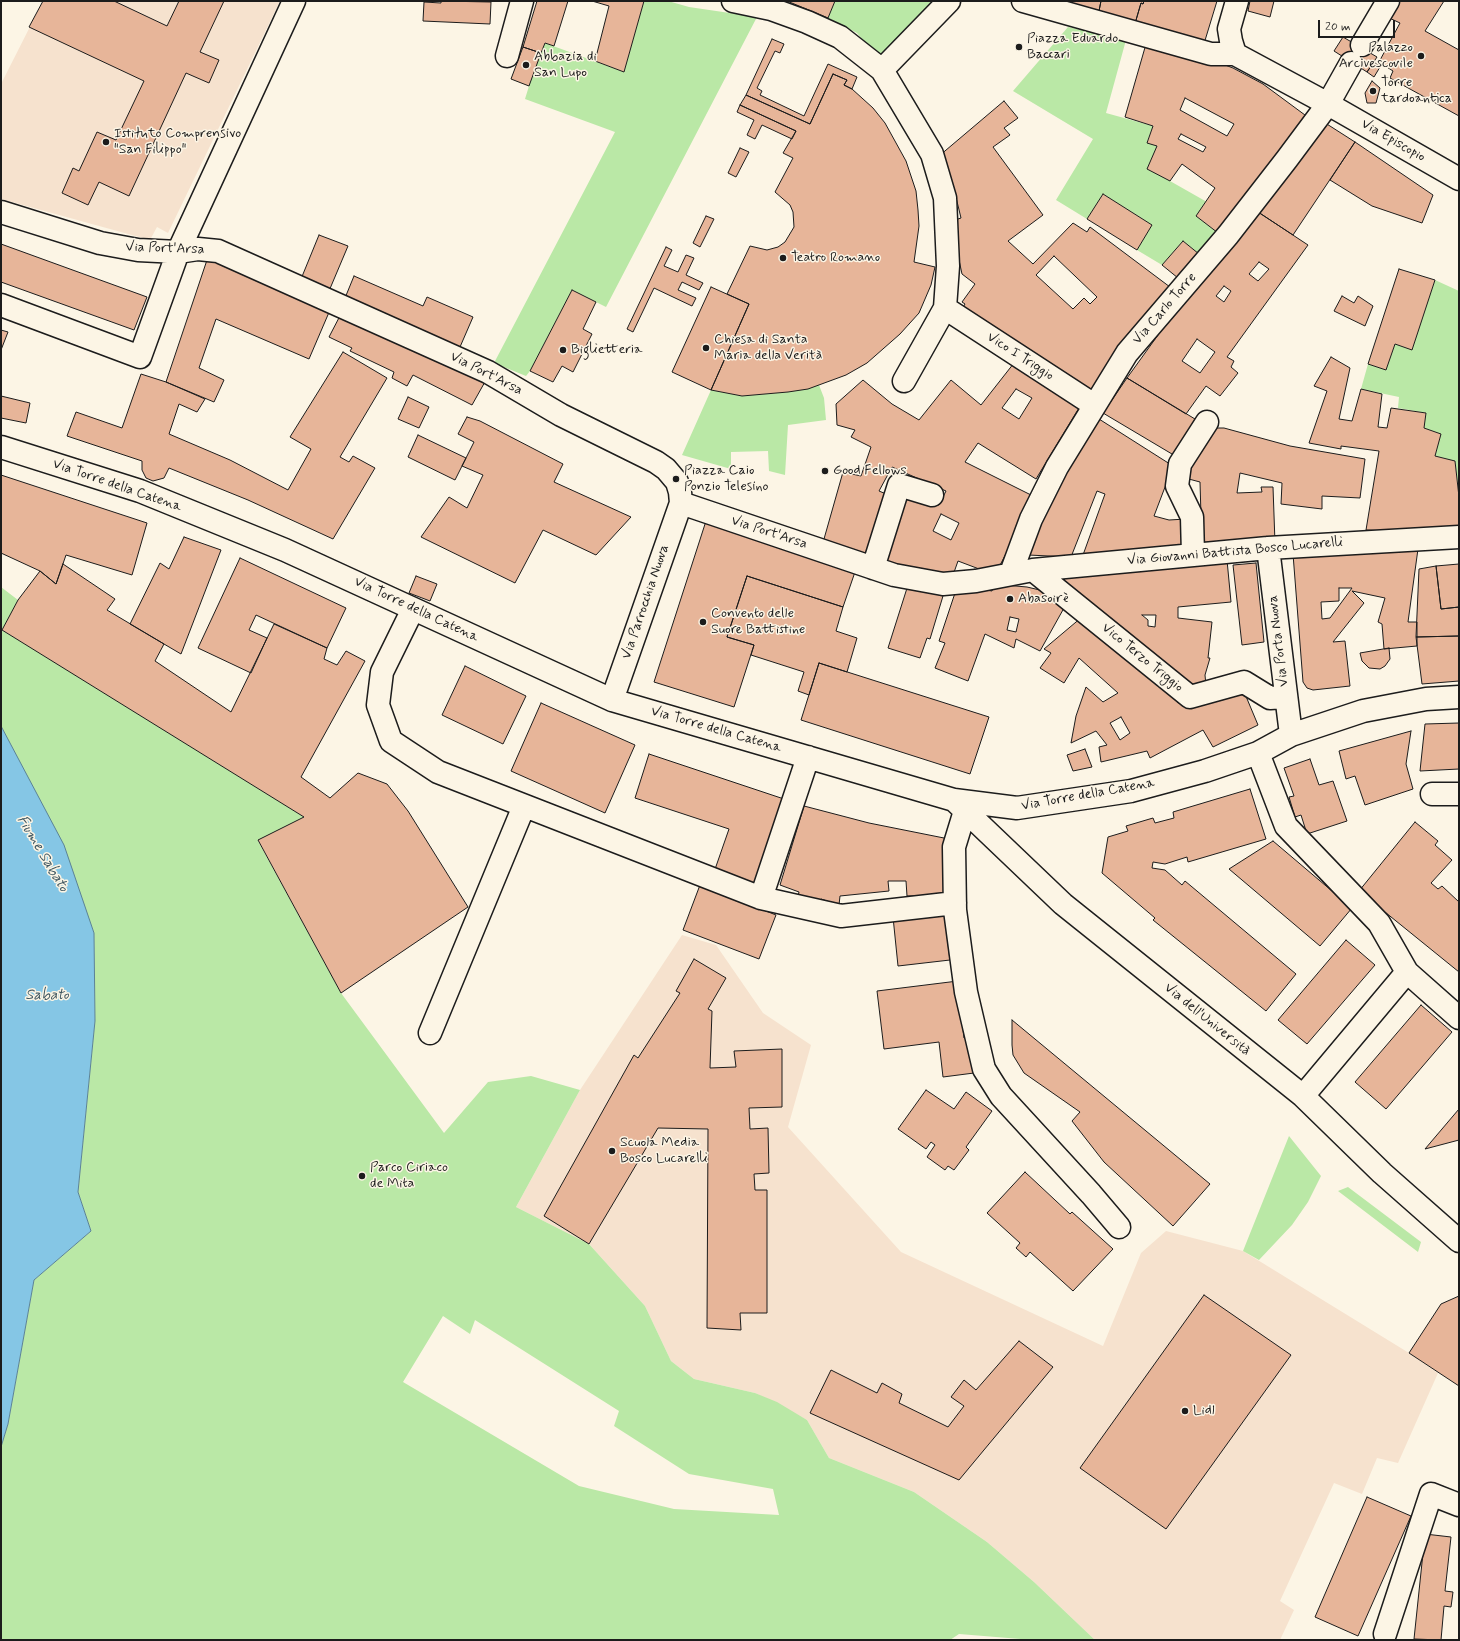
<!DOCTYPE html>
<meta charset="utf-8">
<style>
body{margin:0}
#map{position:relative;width:1460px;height:1641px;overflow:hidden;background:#fcf5e5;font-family:Mynerve,sans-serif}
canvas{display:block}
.frame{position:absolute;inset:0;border:2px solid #1c1c1c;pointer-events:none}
.scale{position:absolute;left:1318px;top:20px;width:77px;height:18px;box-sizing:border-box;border:2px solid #1c1c1c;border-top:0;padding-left:5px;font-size:12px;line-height:14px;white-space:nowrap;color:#1c1c1c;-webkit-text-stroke:3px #fcf5e5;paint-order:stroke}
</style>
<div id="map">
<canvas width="1460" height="1641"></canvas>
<div class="frame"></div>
<div class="scale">20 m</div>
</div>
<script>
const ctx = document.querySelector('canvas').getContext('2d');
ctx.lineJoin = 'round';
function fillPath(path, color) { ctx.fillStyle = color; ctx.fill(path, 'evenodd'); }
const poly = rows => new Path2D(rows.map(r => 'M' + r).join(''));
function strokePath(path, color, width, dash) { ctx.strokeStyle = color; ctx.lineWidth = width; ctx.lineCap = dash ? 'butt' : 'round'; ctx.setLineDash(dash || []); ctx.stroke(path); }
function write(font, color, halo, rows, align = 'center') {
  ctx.font = font + ' Mynerve,sans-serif'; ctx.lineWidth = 3; ctx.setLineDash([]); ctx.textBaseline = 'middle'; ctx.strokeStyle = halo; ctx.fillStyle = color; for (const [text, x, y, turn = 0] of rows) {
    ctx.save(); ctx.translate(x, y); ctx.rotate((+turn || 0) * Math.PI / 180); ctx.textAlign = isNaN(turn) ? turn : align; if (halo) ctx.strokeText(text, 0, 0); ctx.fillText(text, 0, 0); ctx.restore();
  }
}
const built = poly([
 [43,1,280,1,168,233,157,227,150,240,1,199,1,84],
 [682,935,716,945,763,1013,811,1045,788,1127,901,1252,1103,1346,1141,1253,1166,1231,1243,1251,1409,1353,1438,1373,1398,1463,1377,1458,1362,1494,1334,1483,1280,1601,1294,1610,1280,1640,1095,1640,1034,1582,987,1542,914,1492,829,1458,807,1420,755,1393,694,1379,671,1361,645,1306,589,1244,516,1207,580,1090]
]);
const green = poly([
 [644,1,668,1,689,7,757,17,606,307,572,290,530,371,526,376,494,363,615,132,525,99,529,86,511,79,523,47,541,53,545,43,624,72],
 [835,1,936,1,885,56,875,55,857,33,828,18],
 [1068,27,1126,40,1106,113,1153,126,1147,142,1157,146,1170,181,1207,202,1196,216,1222,236,1199,254,1183,241,1162,265,1137,250,1152,225,1103,194,1087,219,1056,200,1093,139,1013,91],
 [1435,280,1459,291,1459,497,1455,461,1435,456,1441,434,1424,428,1426,413,1398,408,1399,397,1361,389,1368,364,1386,370,1395,344,1412,349],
 [819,385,824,398,826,420,788,425,785,475,769,471,768,451,731,452,731,469,682,455,711,390,742,396,788,392],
 [1,587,18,600,2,630,304,817,258,841,341,993,444,1133,488,1082,531,1076,580,1090,516,1207,589,1244,645,1306,671,1361,694,1379,755,1393,777,1402,807,1420,829,1458,914,1492,987,1542,1034,1582,1095,1640,1033,1640,959,1634,950,1640,1,1640,1,1447,8,1424,34,1280,91,1231,78,1192,95,1021,94,933,22,768,1,726],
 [443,1316,470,1334,475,1320,619,1411,614,1426,689,1474,773,1489,779,1515,674,1509,579,1486,403,1382],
 [1289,1136,1321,1176,1308,1202,1292,1225,1259,1260,1243,1251],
 [1348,1187,1421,1242,1418,1252,1338,1191]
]);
const water = poly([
 [1,726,64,845,94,933,95,1021,78,1192,91,1231,34,1280,8,1424,1,1447,1,726]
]);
const building = poly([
 [43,1,114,1,167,26,179,1,224,1,200,52,219,60,209,83,186,73,129,196,99,182,88,205,62,193,73,168,79,171,97,132,116,140,144,81,29,27,43,1],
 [441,1,491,2,490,24,423,21,424,2,441,3,441,1],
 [537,1,568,1,554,46,545,43,541,53,523,47,537,1],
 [592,1,644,1,624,72,595,61,609,6,592,1],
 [787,1,835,1,828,18,787,1],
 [1038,1,1101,1,1098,16,1038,1],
 [1101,1,1144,1,1143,4,1141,3,1134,27,1098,16,1101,1],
 [1144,1,1217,1,1203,47,1134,27,1141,3,1143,4,1144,1],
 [1250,1,1274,1,1270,17,1248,11,1250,1],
 [1395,1,1444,1,1425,31,1459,50,1459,116,1390,78,1393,71,1379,62,1400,23,1385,16,1395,1],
 [1343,37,1377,57,1367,72,1334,51,1343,37],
 [772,39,784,44,780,53,775,51,757,88,762,91,760,95,804,116,828,64,857,77,852,89,844,85,847,80,833,74,810,124,746,95,772,39],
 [1146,44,1212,60,1233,68,1263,84,1309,118,1222,236,1196,216,1215,188,1182,164,1170,181,1147,169,1157,146,1147,143,1153,126,1125,117,1146,44],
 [1185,98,1234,124,1227,136,1180,110,1185,98],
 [1181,134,1206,147,1203,152,1178,139,1181,134],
 [523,47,541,53,529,86,511,79,523,47],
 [1374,62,1380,67,1374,77,1367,72,1374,62],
 [833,74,847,80,844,85,852,89,873,108,885,123,906,161,916,191,918,210,919,226,914,262,935,267,931,285,919,313,900,334,867,363,846,375,808,389,788,392,742,396,711,390,749,304,727,294,750,246,767,250,778,247,785,242,794,227,793,212,790,205,775,192,793,158,783,153,796,131,740,105,746,95,810,124,833,74],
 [1372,81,1380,88,1376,103,1367,103,1365,93,1372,81],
 [1004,101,1018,118,1004,128,1010,135,993,147,1043,215,1008,241,1033,264,1073,223,1087,232,1090,227,1170,287,1091,395,959,314,965,304,962,302,975,284,962,274,956,246,955,220,961,218,953,185,939,156,1004,101],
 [1054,256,1097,297,1090,304,1084,298,1073,309,1036,275,1054,256],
 [740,105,796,131,792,139,762,125,755,139,747,135,754,120,737,112,740,105],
 [1319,119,1355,142,1293,235,1255,210,1319,119],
 [1355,142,1433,195,1422,223,1372,206,1330,180,1355,142],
 [740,148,749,152,736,177,728,173,740,148],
 [1103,194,1152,225,1137,250,1087,219,1103,194],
 [1255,210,1308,245,1227,357,1234,361,1231,367,1238,373,1220,396,1206,386,1186,414,1127,378,1197,281,1255,210],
 [1259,262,1269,269,1258,281,1249,274,1259,262],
 [1224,286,1231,291,1224,302,1216,296,1224,286],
 [1197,339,1215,352,1200,373,1182,361,1197,339],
 [706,216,714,219,700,247,693,243,706,216],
 [319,235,348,246,329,291,301,279,319,235],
 [1183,241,1199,254,1178,278,1162,265,1183,241],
 [1,244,147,297,134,330,1,282,1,244],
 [666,247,672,250,664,266,678,272,686,255,694,258,686,275,703,283,699,290,682,282,678,290,696,298,692,306,654,288,633,332,627,329,666,247],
 [208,257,330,310,309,359,216,319,199,368,224,380,214,402,166,382,208,257],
 [1399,269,1435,280,1412,350,1395,344,1386,370,1368,364,1399,269],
 [354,276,423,306,427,297,473,317,460,347,345,298,354,276],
 [711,287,749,304,711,390,672,372,711,287],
 [572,290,596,302,583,329,592,334,573,372,562,366,553,382,530,371,572,290],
 [1342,296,1354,303,1358,296,1373,306,1365,326,1334,311,1342,296],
 [342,312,486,380,472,405,413,375,407,386,392,378,394,372,350,351,352,348,329,337,342,312],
 [1,330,8,332,1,350,1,330],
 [343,352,387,378,340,457,349,462,353,456,375,468,333,539,248,500,169,468,164,478,153,481,146,478,142,470,142,461,67,436,76,412,122,428,141,374,166,382,205,399,197,412,179,404,169,434,230,460,288,490,311,449,290,437,343,352],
 [1331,357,1350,368,1339,419,1352,421,1361,389,1382,394,1378,427,1387,428,1391,408,1426,413,1424,428,1441,434,1435,456,1455,461,1459,497,1459,530,1435,533,1366,530,1379,451,1341,446,1341,449,1309,443,1327,391,1314,386,1331,357],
 [1014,363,1082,403,1036,479,978,443,965,462,1035,497,995,575,958,561,952,578,878,562,903,492,939,505,946,491,892,467,879,491,891,496,872,560,822,546,843,472,861,476,871,447,851,437,855,430,837,425,836,404,863,380,892,404,919,420,951,380,981,405,1014,363],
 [1016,389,1032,398,1019,419,1002,408,1016,389],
 [941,514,959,523,951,540,933,531,941,514],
 [1127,378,1195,419,1177,457,1103,413,1127,378],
 [1,396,30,403,26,423,1,418,1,396],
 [408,397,429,407,419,428,398,419,408,397],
 [467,417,480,421,563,464,554,482,631,517,596,555,543,530,515,583,421,537,449,497,467,508,483,475,462,466,474,442,458,434,467,417],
 [1099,419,1173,466,1154,516,1169,520,1186,519,1186,553,1083,555,1105,494,1097,491,1071,557,1028,555,1060,475,1099,419],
 [1212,428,1224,428,1290,446,1365,459,1360,498,1322,496,1322,509,1281,504,1282,483,1240,473,1237,493,1262,492,1261,487,1273,487,1275,543,1202,550,1200,482,1185,478,1212,428],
 [418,435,466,458,455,480,408,457,418,435],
 [1,475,147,523,132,575,66,555,56,584,40,571,1,553,1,475],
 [706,521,856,569,843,607,747,576,727,637,754,645,734,707,654,682,706,521],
 [184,537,221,550,181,654,130,624,160,563,169,569,184,537],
 [1418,549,1408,622,1417,622,1417,646,1384,649,1382,624,1378,622,1385,598,1352,591,1364,603,1333,642,1345,641,1350,686,1313,690,1307,688,1303,682,1293,554,1418,549],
 [1339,588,1352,588,1330,618,1322,619,1321,602,1339,601,1339,588],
 [240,558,346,608,327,648,256,615,249,630,267,638,251,673,198,648,240,558],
 [1227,560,1231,602,1178,607,1178,618,1212,622,1208,658,1210,658,1205,675,1206,686,1197,689,1060,590,1069,569,1227,560],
 [1142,615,1156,615,1155,627,1148,626,1148,620,1142,615],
 [1256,563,1264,642,1242,645,1233,565,1256,563],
 [63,564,115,599,107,610,164,644,155,661,231,712,274,624,327,648,324,659,337,665,346,651,365,661,301,777,330,798,358,773,387,784,408,811,468,907,341,993,258,840,304,817,2,630,18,600,40,571,56,584,63,564],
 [1459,564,1459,607,1441,609,1436,566,1459,564],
 [1436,566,1441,609,1459,607,1459,636,1416,637,1419,569,1436,566],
 [416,576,437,584,430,601,409,593,416,576],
 [747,576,843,607,836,631,857,638,847,672,819,663,809,695,798,691,804,672,751,655,754,645,727,637,747,576],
 [993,584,1027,587,1044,591,1064,608,1040,651,1016,639,1014,648,985,634,968,681,935,668,945,643,939,641,956,590,963,586,992,591,993,584],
 [1010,617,1019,619,1016,632,1007,630,1010,617],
 [908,585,943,596,930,639,927,638,920,658,888,648,908,585],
 [1082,617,1159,677,1178,703,1205,691,1240,682,1258,725,1213,747,1203,730,1150,758,1147,751,1101,762,1099,747,1107,745,1096,731,1071,743,1076,716,1086,687,1103,702,1118,693,1079,658,1064,683,1040,668,1051,653,1044,649,1082,617],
 [1121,717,1130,733,1120,740,1110,723,1121,717],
 [1459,636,1459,681,1422,684,1416,637,1459,636],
 [1389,648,1390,659,1385,666,1380,669,1369,668,1362,661,1360,653,1389,648],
 [819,663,989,717,970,774,801,720,819,663],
 [465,666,526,696,503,744,442,715,465,666],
 [541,703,635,745,605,813,511,771,541,703],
 [1459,723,1459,769,1420,771,1425,724,1459,723],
 [1411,731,1406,764,1413,789,1365,805,1355,776,1346,779,1339,751,1411,731],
 [1085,749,1092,767,1073,771,1067,755,1085,749],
 [649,754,787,800,757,890,713,875,729,829,635,798,649,754],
 [1310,759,1319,785,1333,781,1347,821,1307,834,1301,815,1295,817,1289,797,1294,796,1284,768,1310,759],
 [1250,789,1266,839,1188,862,1187,857,1165,864,1153,862,1152,868,1165,870,1182,885,1185,881,1296,974,1266,1011,1153,920,1155,918,1102,873,1108,837,1128,831,1126,826,1153,818,1155,823,1174,818,1173,812,1250,789],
 [804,806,869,823,949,839,947,896,907,896,906,881,888,881,889,891,840,896,839,905,821,899,820,902,798,896,799,892,780,885,804,806],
 [1415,822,1438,841,1435,845,1452,860,1431,883,1438,889,1442,886,1459,902,1459,972,1359,891,1415,822],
 [1273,841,1352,908,1320,946,1229,869,1273,841],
 [700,885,776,915,759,959,683,930,700,885],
 [944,911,950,960,898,966,893,917,944,911],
 [1346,940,1375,965,1307,1044,1278,1020,1346,940],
 [694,959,726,978,708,1009,712,1011,710,1068,736,1067,734,1051,782,1049,782,1107,749,1108,750,1129,768,1128,769,1173,754,1174,755,1190,767,1190,767,1313,740,1313,741,1330,707,1328,708,1129,658,1128,589,1244,544,1216,634,1055,638,1058,680,993,676,991,694,959],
 [958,981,964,1038,970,1038,974,1073,943,1077,939,1042,884,1049,877,991,958,981],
 [1421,1005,1452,1032,1386,1109,1355,1082,1421,1005],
 [1012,1020,1210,1184,1173,1226,1104,1162,1072,1121,1080,1112,1024,1073,1013,1055,1012,1045,1012,1020],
 [926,1090,954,1109,966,1092,992,1111,966,1147,969,1150,954,1170,948,1166,945,1170,927,1157,935,1145,931,1142,926,1149,898,1129,926,1090],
 [1459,1109,1459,1140,1425,1149,1459,1109],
 [1025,1172,1070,1214,1072,1212,1113,1249,1073,1291,1030,1252,1026,1257,1016,1248,1020,1243,987,1213,1025,1172],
 [1204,1295,1291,1355,1166,1529,1080,1468,1204,1295],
 [1459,1296,1459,1386,1409,1353,1441,1304,1459,1296],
 [1019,1341,1053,1367,959,1480,810,1413,831,1370,877,1393,882,1383,902,1394,899,1403,948,1427,964,1406,951,1397,964,1380,976,1390,1019,1341],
 [1367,1497,1411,1516,1358,1636,1315,1617,1367,1497],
 [1425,1534,1451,1537,1445,1591,1453,1592,1451,1607,1444,1606,1441,1640,1414,1639,1425,1534]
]);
const minor = poly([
 [733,1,771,9,807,22,840,37,882,70,932,154,945,198,948,266,945,308,904,381],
 [1023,1,1211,54,1235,54],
 [1237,1,1229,29,1231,41,1235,54,1328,104,1459,179],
 [1362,45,1388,1],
 [507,56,522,1],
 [882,70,949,1],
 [1,212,100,243,138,250,178,252,198,249,218,251,488,372,561,415,656,462,666,469,677,482,680,492,681,503,612,700],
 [1,305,140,357,178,252,294,1],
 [945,308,1094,405],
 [1,447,140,491,285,550,612,700,954,800,1017,808,1131,791,1205,771,1258,753,1291,735,1363,711,1426,699,1459,697],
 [681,503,894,575,943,584,976,581,1033,570,1268,548,1459,537],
 [1268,548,1291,735],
 [1193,555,1192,517,1177,486,1180,464,1207,422],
 [873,568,899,485,932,495],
 [1033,570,1190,697,1244,682,1270,698,1285,697],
 [1011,573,1031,519,1057,467,1127,353,1228,235,1287,159,1328,104,1351,63],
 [413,609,382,672,378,705,391,741,438,772,761,898,808,757],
 [1258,753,1286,826,1379,923,1407,972],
 [1432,794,1459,794],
 [954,800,1063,904,1303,1096,1382,1173,1459,1241],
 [965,811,954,847,955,910,966,992,984,1069,1001,1096,1091,1194,1119,1227],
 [761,898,841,916,955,903],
 [430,1033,524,806],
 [1303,1096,1407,972,1459,1018],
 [1385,1634,1431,1494,1459,1505]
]);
const markers = [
 [1019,47,4,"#1c1c1c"],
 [1421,56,4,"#1c1c1c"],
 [526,65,4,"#1c1c1c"],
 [1373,91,4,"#1c1c1c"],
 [106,142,4,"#1c1c1c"],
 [783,258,4,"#1c1c1c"],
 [706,348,4,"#1c1c1c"],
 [563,350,4,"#1c1c1c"],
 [825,471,4,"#1c1c1c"],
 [676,479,4,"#1c1c1c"],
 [1010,599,4,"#1c1c1c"],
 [703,622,4,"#1c1c1c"],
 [612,1151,4,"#1c1c1c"],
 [362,1176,4,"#1c1c1c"],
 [1185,1411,4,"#1c1c1c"]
];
const poiNames = [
 ["Piazza Eduardo",1027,39],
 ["Baccari",1027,55],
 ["Palazzo",1413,48,"right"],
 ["Arcivescovile",1413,64,"right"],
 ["Abbazia di",534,57],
 ["San Lupo",534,73],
 ["Torre",1381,83],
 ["tardoantica",1381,99],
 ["Istituto Comprensivo",114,134],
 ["\"San Filippo\"",114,150],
 ["Teatro Romano",791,258],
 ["Chiesa di Santa",714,340],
 ["Maria della Verità",714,356],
 ["Biglietteria",571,350],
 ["Piazza Caio",684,471],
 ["Ponzio Telesino",684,487],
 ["Good Fellows",833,471],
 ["Abasoirè",1018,599],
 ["Convento delle",711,614],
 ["Suore Battistine",711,630],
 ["Scuola Media",620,1143],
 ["Bosco Lucarelli",620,1159],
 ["Parco Ciriaco",370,1168],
 ["de Mita",370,1184],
 ["Lidl",1193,1411]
];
const streetNames = [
 ["Via Episcopio",1393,141,30],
 ["Via Port'Arsa",165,249,2],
 ["Via Carlo Torre",1165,309,-49],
 ["Vico I Triggio",1020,357,33],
 ["Via Port'Arsa",486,374,27],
 ["Via Torre della Catena",117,486,19],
 ["Via Port'Arsa",769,533,18],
 ["Via Giovanni Battista Bosco Lucarelli",1235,552,-5],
 ["Via Parrocchia Nuova",646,602,-71],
 ["Via Torre della Catena",416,610,25],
 ["Via Porta Nuova",1279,641,-97],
 ["Vico Terzo Triggio",1142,658,39],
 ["Via Torre della Catena",716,730,16],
 ["Via Torre della Catena",1088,795,-10],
 ["Via dell'Università",1207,1020,39]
];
const waterNames = [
 ["Fiume Sabato",42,854,59],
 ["Sabato",47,996]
];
fillPath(built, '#f6e2ce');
fillPath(green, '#bae8a6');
fillPath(water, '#85c6e5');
strokePath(water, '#5b8295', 1);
fillPath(building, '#e7b599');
strokePath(building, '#1c1c1c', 1);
strokePath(minor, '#1c1c1c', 25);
strokePath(minor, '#fcf5e5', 22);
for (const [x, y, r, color] of markers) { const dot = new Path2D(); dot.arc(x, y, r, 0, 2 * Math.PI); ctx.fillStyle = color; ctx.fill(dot); strokePath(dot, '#fcf5e5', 1.5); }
write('14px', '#1c1c1c', '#fcf5e5', poiNames, 'left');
write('14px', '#1c1c1c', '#fcf5e5', streetNames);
write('italic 15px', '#415862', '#fcf5e5', waterNames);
</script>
